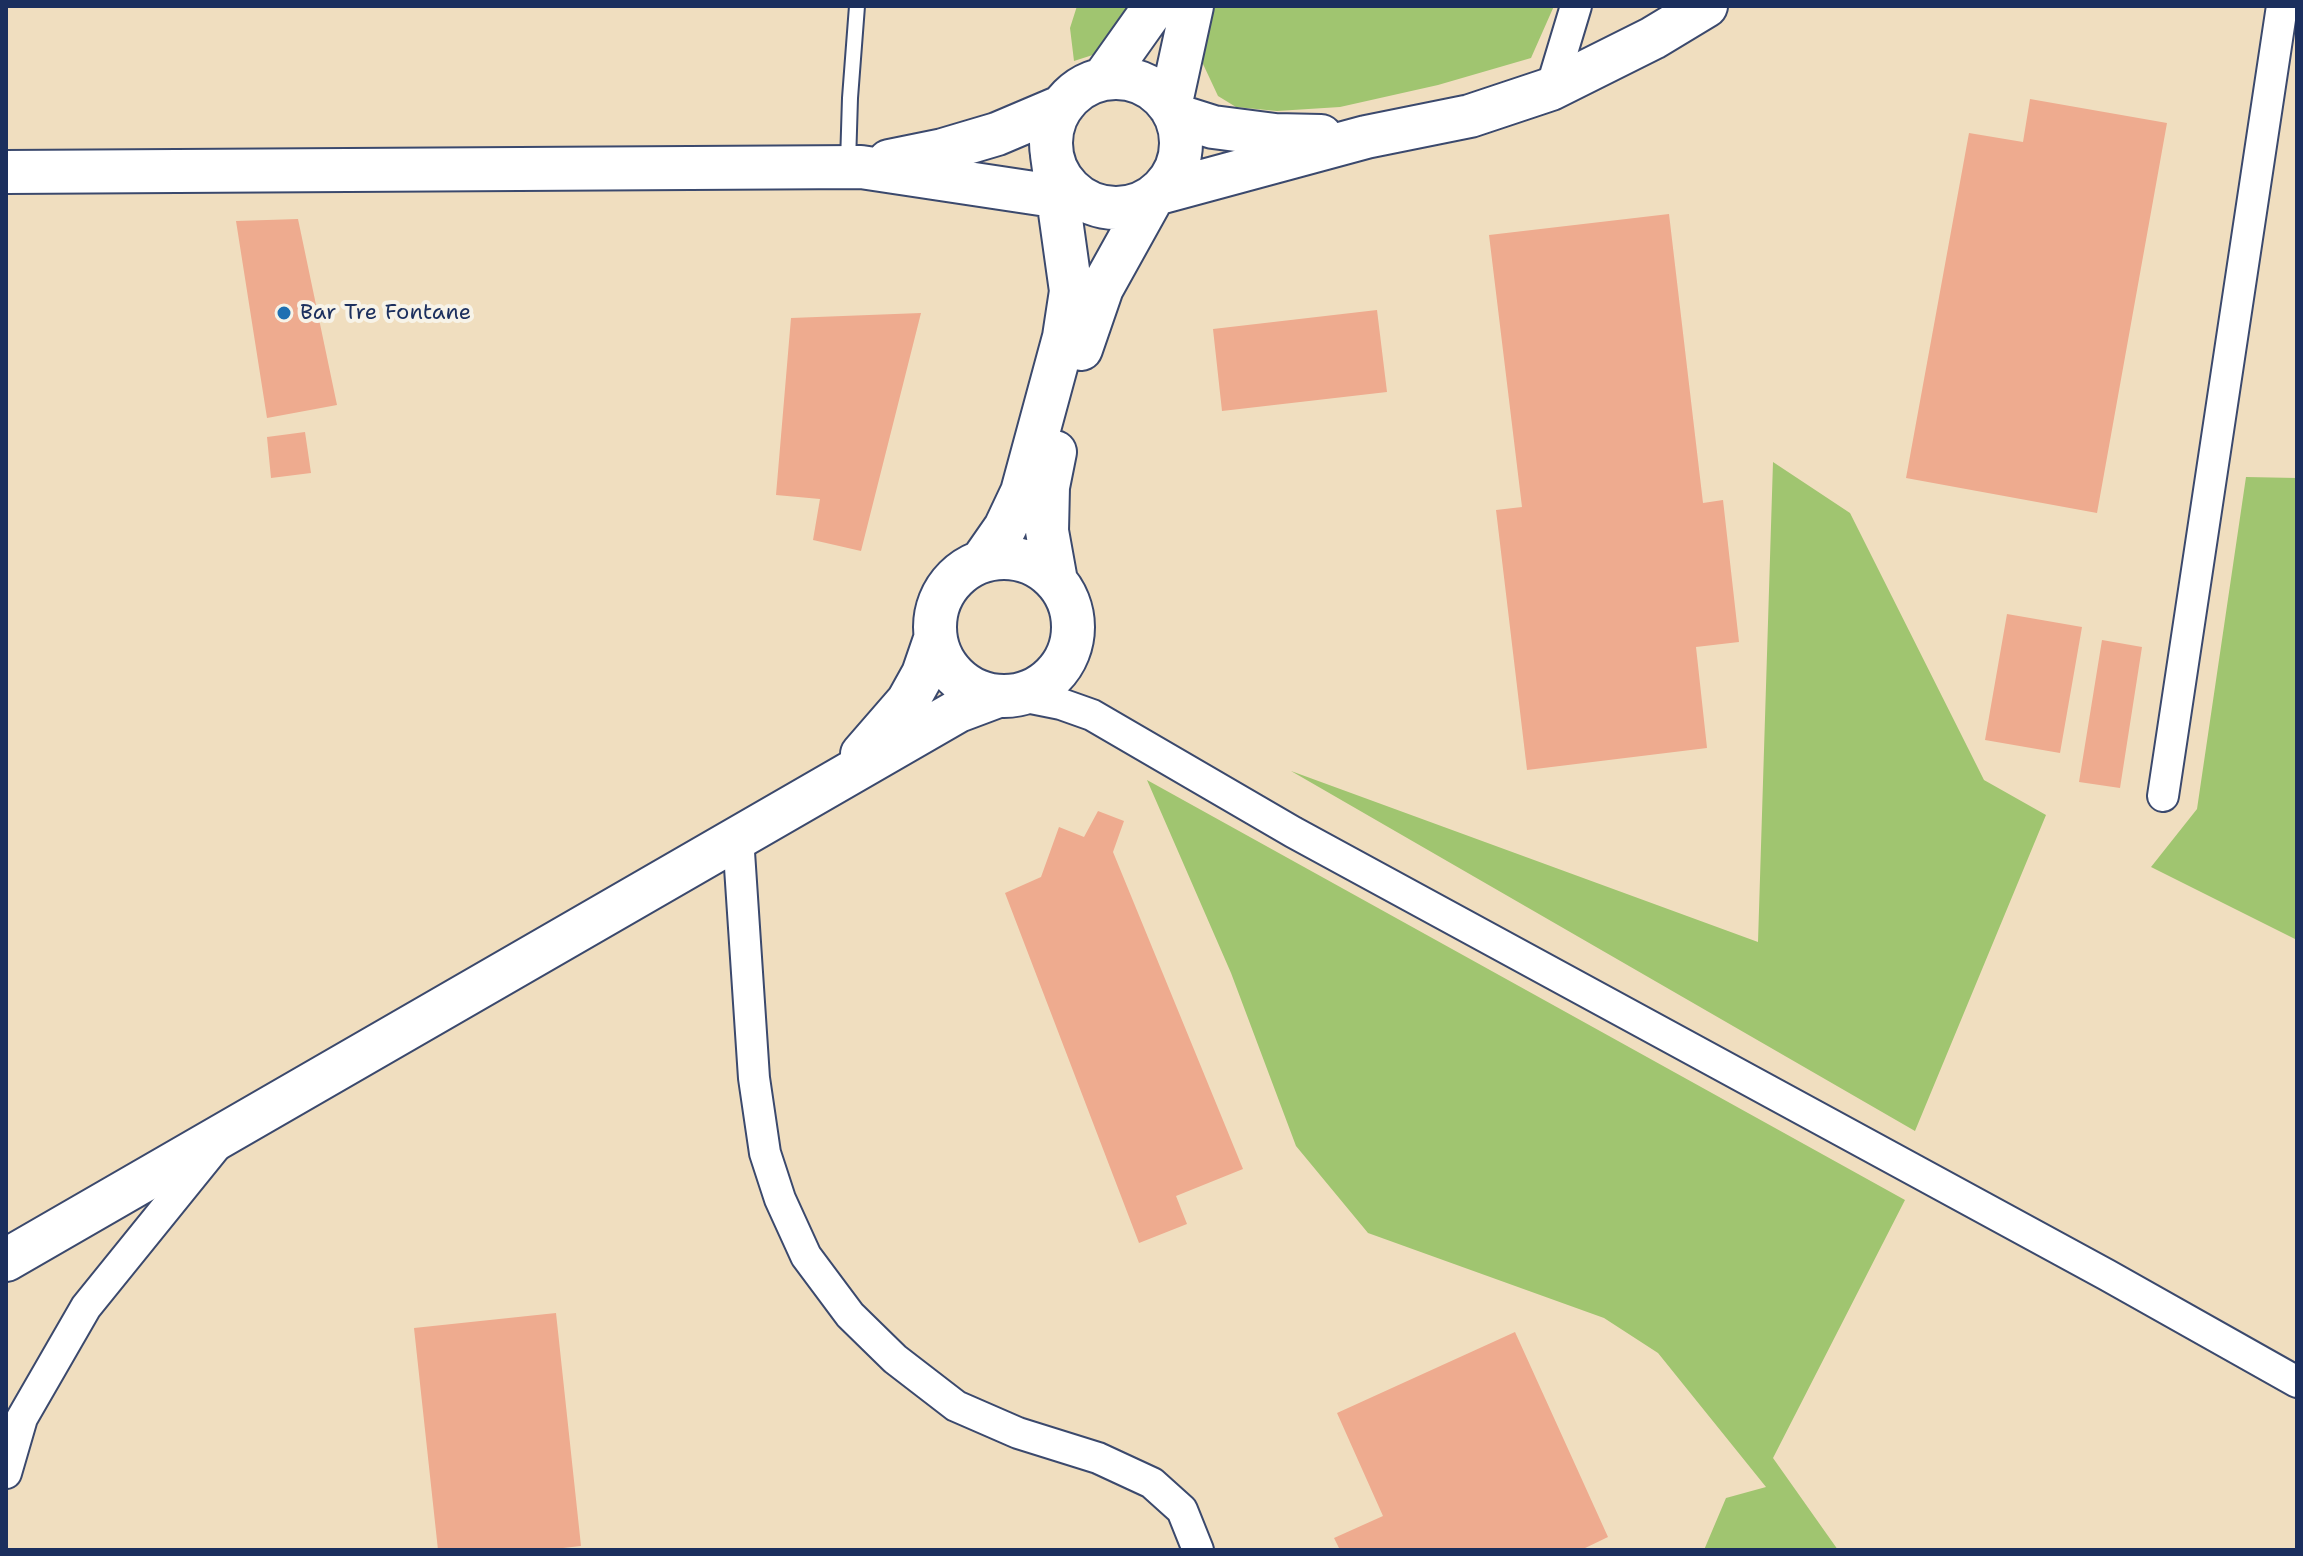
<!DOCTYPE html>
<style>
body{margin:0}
#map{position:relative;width:2303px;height:1556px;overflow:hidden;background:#f0debf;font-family:"Shantell Sans",sans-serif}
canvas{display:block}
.frame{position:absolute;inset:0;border:8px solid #1b2f5e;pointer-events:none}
</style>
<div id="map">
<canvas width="2303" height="1556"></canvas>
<div class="frame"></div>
</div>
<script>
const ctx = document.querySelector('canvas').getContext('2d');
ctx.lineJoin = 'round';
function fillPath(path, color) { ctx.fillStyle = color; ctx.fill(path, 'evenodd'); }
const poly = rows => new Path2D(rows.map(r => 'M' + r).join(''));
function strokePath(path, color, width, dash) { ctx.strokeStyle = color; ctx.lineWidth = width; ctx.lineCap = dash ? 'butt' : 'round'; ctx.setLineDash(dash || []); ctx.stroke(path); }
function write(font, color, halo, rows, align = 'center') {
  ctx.font = font + ' "Shantell Sans",sans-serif'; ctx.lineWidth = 8; ctx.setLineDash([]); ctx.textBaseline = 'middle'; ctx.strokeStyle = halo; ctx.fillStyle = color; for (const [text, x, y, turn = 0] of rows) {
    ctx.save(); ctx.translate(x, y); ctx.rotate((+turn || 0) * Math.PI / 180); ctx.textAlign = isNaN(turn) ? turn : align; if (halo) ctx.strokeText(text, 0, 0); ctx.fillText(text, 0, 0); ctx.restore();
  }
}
const green = poly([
 [1077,6,1140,6,1102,52,1074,61,1070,28],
 [1207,6,1554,6,1531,58,1438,85,1340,107,1277,111,1236,107,1218,96,1203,64,1200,37],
 [1773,462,1850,513,1984,780,2046,815,1915,1131,1291,771,1758,942],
 [2246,477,2297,478,2297,940,2151,867,2197,809],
 [1147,780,1905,1200,1773,1458,1838,1550,1704,1550,1726,1498,1766,1487,1658,1353,1604,1318,1368,1233,1296,1146,1231,973]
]);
const building = poly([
 [2030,99,2167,123,2097,513,1906,478,1969,133,2023,142],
 [1669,214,1703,503,1723,500,1739,642,1696,647,1707,748,1527,770,1496,510,1522,507,1489,235],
 [298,219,337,405,267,418,236,221],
 [1377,310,1387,392,1222,411,1213,329],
 [921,313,861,551,813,540,820,499,776,495,791,318],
 [305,432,311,473,271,478,267,437],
 [2007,614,2082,627,2060,753,1985,740],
 [2102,640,2142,647,2120,788,2079,782],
 [1098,811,1124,821,1113,852,1243,1169,1176,1196,1187,1224,1139,1243,1005,893,1041,877,1059,827,1084,837],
 [556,1313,581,1546,545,1550,438,1550,414,1328],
 [1515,1332,1608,1537,1581,1550,1340,1550,1334,1538,1383,1516,1337,1413]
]);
const lane = poly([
 [848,163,850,98,857,6]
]);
const street = poly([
 [1551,89,1576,6],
 [1016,695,1061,704,1092,715,1293,832,2107,1275,2297,1382],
 [2163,796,2282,6],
 [738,837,754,1078,765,1153,780,1199,806,1256,850,1315,895,1359,956,1406,1018,1433,1098,1458,1152,1483,1182,1510,1198,1550],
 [6,1473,22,1418,86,1307,217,1145]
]);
const secondary = poly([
 '1051 143a65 65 0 1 1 130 0a65 65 0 1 1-130 0Z',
 [1104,78,1155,6],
 [1170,107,1192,6],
 [1175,115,1213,127,1275,135,1321,136],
 [889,161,943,150,997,134,1063,106],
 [6,172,861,167,1087,201],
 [1159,193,1366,137,1470,116,1551,89,1653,38,1706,6],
 [1081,349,1102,288,1152,198],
 [1055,452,1048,487,1047,531,1056,581],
 '935 627a69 69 0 1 1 138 0a69 69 0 1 1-138 0Z',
 [982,561,1005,528,1022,492,1064,337,1071,291,1052,155],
 [862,754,908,701,923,674,935,639],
 [6,1260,958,711,998,696]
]);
const markers = [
 [284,313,8,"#1f6fb2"]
];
const poiNames = [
 ["Bar Tre Fontane",300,313]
];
fillPath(green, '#a0c570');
fillPath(building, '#eeab8f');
strokePath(lane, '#3b496d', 18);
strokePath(street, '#3b496d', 34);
strokePath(secondary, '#3b496d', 46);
strokePath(lane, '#fff', 14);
strokePath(street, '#fff', 30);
strokePath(secondary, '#fff', 42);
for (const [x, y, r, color] of markers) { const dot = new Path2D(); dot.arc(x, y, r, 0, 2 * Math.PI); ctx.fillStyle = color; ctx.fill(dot); strokePath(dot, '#f7f3e8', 3); }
write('22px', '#1b2f5e', '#f7f3e8', poiNames, 'left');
</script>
